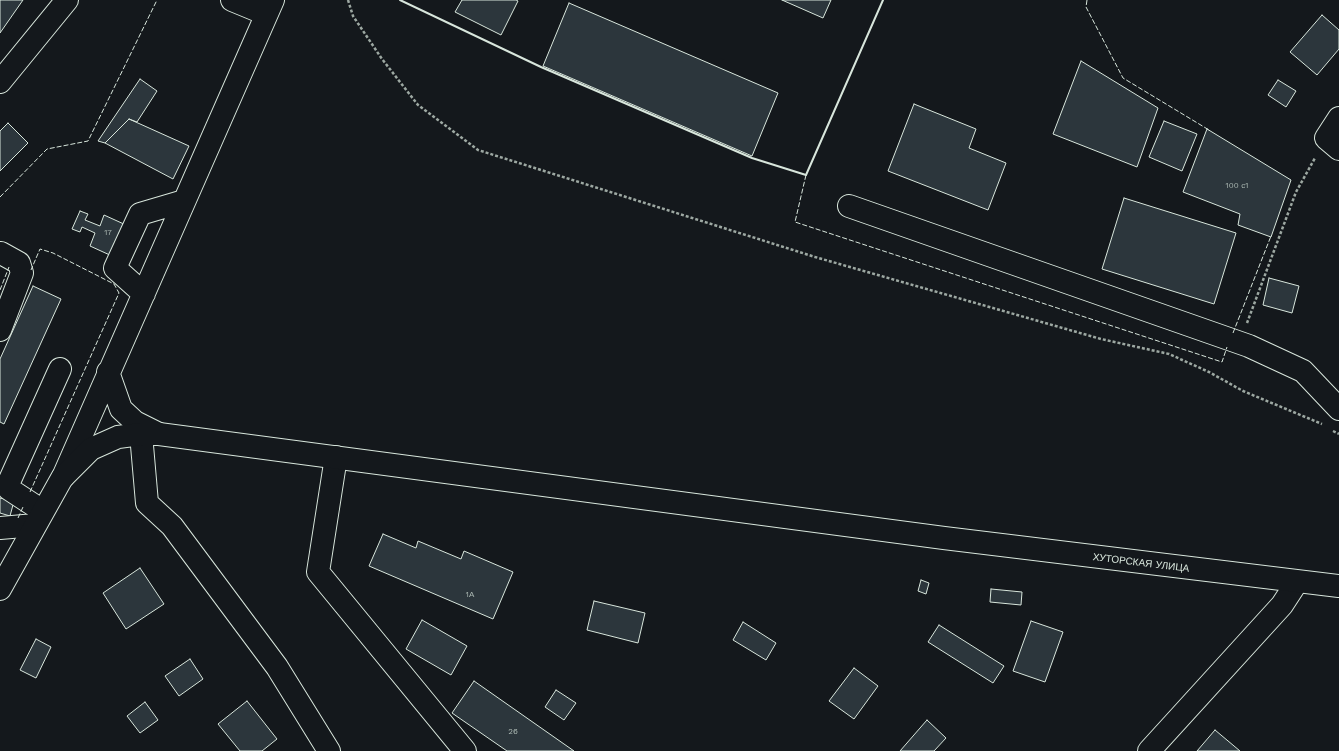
<!DOCTYPE html>
<meta charset="utf-8">
<style>
body{margin:0}
canvas{display:block;background:#14181c}
</style>
<canvas width="1339" height="751"></canvas>
<script>
const ctx = document.querySelector('canvas').getContext('2d');
ctx.lineJoin = 'round';
function fillPath(path, color) { ctx.fillStyle = color; ctx.fill(path, 'evenodd'); }
const poly = rows => new Path2D(rows.map(r => 'M' + r).join(''));
function strokePath(path, color, width, dash) { ctx.strokeStyle = color; ctx.lineWidth = width; ctx.lineCap = dash ? 'butt' : 'round'; ctx.setLineDash(dash || []); ctx.stroke(path); }
function write(font, color, halo, rows, align = 'center') {
  ctx.font = font + ' "Work Sans",sans-serif'; ctx.lineWidth = 3; ctx.setLineDash([]); ctx.textBaseline = 'middle'; ctx.strokeStyle = halo; ctx.fillStyle = color; for (const [text, x, y, turn = 0] of rows) {
    ctx.save(); ctx.translate(x, y); ctx.rotate((+turn || 0) * Math.PI / 180); ctx.textAlign = isNaN(turn) ? turn : align; if (halo) ctx.strokeText(text, 0, 0); ctx.fillText(text, 0, 0); ctx.restore();
  }
}
const building = poly([
 [0,0,23,0,0,33,0,0],
 [462,0,516,0,518,1,501,35,455,12,462,0],
 [782,0,831,0,823,18,782,0],
 [569,3,778,93,752,156,543,66,569,3],
 [1322,15,1339,30,1339,49,1317,75,1290,52,1322,15],
 [1081,61,1158,108,1137,167,1053,134,1081,61],
 [140,79,157,91,137,122,129,119,105,143,98,141,140,79],
 [1278,80,1296,91,1286,107,1268,95,1278,80],
 [914,104,976,129,969,148,1006,163,988,210,888,171,914,104],
 [129,119,189,146,173,179,105,143,129,119],
 [1164,121,1197,134,1182,171,1149,157,1164,121],
 [8,123,28,143,0,171,0,131,8,123],
 [1207,129,1291,180,1271,237,1238,225,1240,214,1183,192,1207,129],
 [1124,198,1236,233,1214,304,1102,269,1124,198],
 [80,211,88,214,85,220,100,226,104,215,126,225,112,256,90,246,95,233,82,227,80,232,72,229,80,211],
 [1269,278,1299,286,1292,313,1263,305,1269,278],
 [33,286,61,299,4,424,0,422,0,359,33,286],
 [0,498,14,501,10,516,0,513,0,498],
 [383,534,416,548,418,541,461,559,464,551,513,572,493,619,369,566,383,534],
 [140,568,164,604,126,629,103,593,140,568],
 [921,580,929,583,926,594,918,591,921,580],
 [991,589,1022,592,1021,605,990,602,991,589],
 [594,601,645,613,638,643,587,630,594,601],
 [422,620,467,646,451,675,406,649,422,620],
 [1031,621,1063,632,1045,682,1013,671,1031,621],
 [743,622,776,643,766,660,733,640,743,622],
 [939,625,1004,666,993,683,928,642,939,625],
 [36,639,51,647,36,678,20,670,36,639],
 [190,659,203,679,179,696,165,676,190,659],
 [854,668,878,686,854,719,829,701,854,668],
 [474,681,574,751,507,751,452,713,474,681],
 [556,690,576,703,564,720,545,707,556,690],
 [247,701,277,739,262,751,240,751,218,724,247,701],
 [145,702,158,720,140,733,127,716,145,702],
 [927,720,946,738,934,751,900,751,927,720],
 [1215,730,1240,751,1197,751,1215,730]
]);
const path = poly([
 [348,0,353,16,382,59,418,105,478,150,815,257,1101,339,1169,354,1209,372,1243,391,1322,424],
 [1247,323,1296,192,1315,158],
 [1333,431,1339,434]
]);
const minor = poly([
 [232,0,266,14],
 [0,82,67,0],
 [1339,118,1326,138,1339,149],
 [849,206,1249,346,1303,371,1339,409],
 [144,294,115,268,140,214,184,201],
 [0,330,22,273,19,263,1,253],
 [108,372,121,409,135,422,159,434],
 [141,434,147,503,172,526,277,667,329,751],
 [336,457,318,572,465,751],
 [63,477,273,0],
 [35,506,9,489,9,482,60,369],
 [0,528,35,525],
 [1149,751,1282,605,1297,582]
]);
const major = poly([
 [0,589,62,478,91,449,118,437,141,434,159,434,944,538,1339,586]
]);
const fence = poly([
 [1087,0,1086,7,1123,78,1209,130],
 [806,175,795,222,1222,362,1227,347],
 [0,197,47,149,88,141,157,0],
 [0,290,9,267],
 [1233,333,1271,236],
 [30,492,119,293,114,284,53,253,40,249,31,270],
 [18,518,23,507]
]);
const wall = poly([
 [400,0,541,67,752,158,806,175,883,0]
]);
const numberNames = [
 ["100 с1",1237,186],
 ["17",108,233],
 ["1А",470,595],
 ["26",513,732]
];
const streetNames = [
 ["ХУТОРСКАЯ УЛИЦА",1141,563,7]
];
fillPath(building, '#2c363c');
strokePath(building, '#d8e6dc', 1);
strokePath(minor, '#d8e6dc', 24);
strokePath(major, '#d8e6dc', 24);
strokePath(path, '#9da8a2', 2.5, [3, 2]);
strokePath(minor, '#14181c', 22);
strokePath(major, '#14181c', 22);
strokePath(fence, '#d8e6dc', 1, [5, 2]);
strokePath(wall, '#d8e6dc', 2);
write('8px', '#adbab4', null, numberNames);
write('10px', '#d8e6dc', '#14181c', streetNames);
</script>
